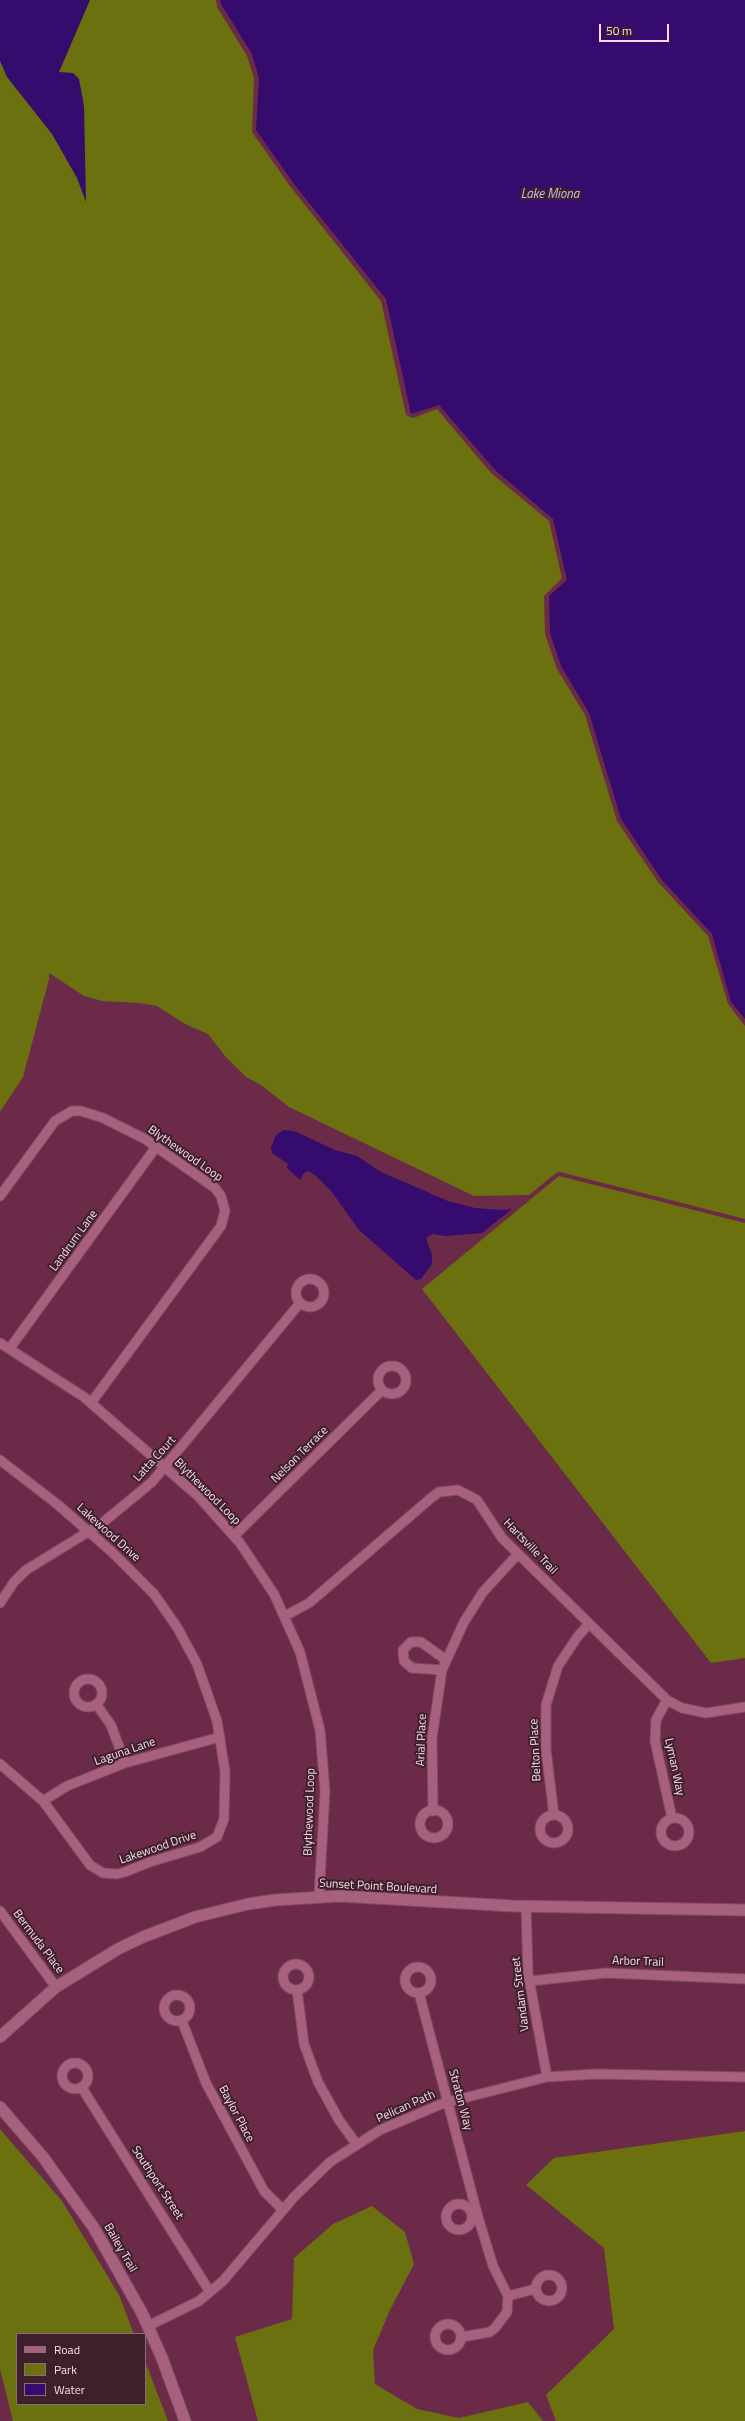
<!DOCTYPE html>
<style>
body{margin:0}
#map{position:relative;width:745px;height:2421px;overflow:hidden;background:#6b2b48;font-family:"Titillium Web",sans-serif}
canvas{display:block}
.legend{position:absolute;left:16px;top:2333px;width:130px;height:72px;box-sizing:border-box;background:#3e202d;border:1px solid #8a6b77;margin:0;padding:5px 7px;list-style:none;font-size:12px;color:#fbdbe7}
.legend li{display:flex;align-items:center;gap:8px;height:20px}
.legend b{width:20px;border:1px solid #8a6b77}
.scale{position:absolute;left:599px;top:24px;width:70px;height:18px;box-sizing:border-box;border:2px solid #fbdbe7;border-top:0;padding-left:5px;font-size:12px;line-height:14px;white-space:nowrap;color:#fbdbe7;-webkit-text-stroke:3px #3e202d;paint-order:stroke}
</style>
<div id="map">
<canvas width="745" height="2421"></canvas>
<ul class="legend">
<li><b style="height:5px;background:#a7617e"></b>Road</li>
<li><b style="height:11px;background:#6a710e"></b>Park</li>
<li><b style="height:11px;background:#350b6d"></b>Water</li>
</ul>
<div class="scale">50 m</div>
</div>
<script>
const ctx = document.querySelector('canvas').getContext('2d');
ctx.lineJoin = 'round';
function fillPath(path, color) { ctx.fillStyle = color; ctx.fill(path, 'evenodd'); }
const poly = rows => new Path2D(rows.map(r => 'M' + r).join(''));
function strokePath(path, color, width, dash) { ctx.strokeStyle = color; ctx.lineWidth = width; ctx.lineCap = dash ? 'butt' : 'round'; ctx.setLineDash(dash || []); ctx.stroke(path); }
function write(font, color, halo, rows, align = 'center') {
  ctx.font = font + ' "Titillium Web",sans-serif'; ctx.lineWidth = 4; ctx.setLineDash([]); ctx.textBaseline = 'middle'; ctx.strokeStyle = halo; ctx.fillStyle = color; for (const [text, x, y, turn = 0] of rows) {
    ctx.save(); ctx.translate(x, y); ctx.rotate((+turn || 0) * Math.PI / 180); ctx.textAlign = isNaN(turn) ? turn : align; if (halo) ctx.strokeText(text, 0, 0); ctx.fillText(text, 0, 0); ctx.restore();
  }
}
const green = poly([
 [0,0,216,0,217,7,247,56,254,78,252,132,290,186,381,301,406,415,413,418,437,409,491,473,549,521,562,578,544,596,545,634,557,669,585,715,617,821,658,882,708,936,728,1004,745,1026,745,1219,560,1172,556,1173,529,1195,474,1196,289,1107,261,1085,246,1077,225,1056,208,1034,185,1024,157,1006,140,1003,102,1001,84,996,49,973,49,979,23,1077,0,1112],
 [559,1176,745,1223,745,1658,711,1663,422,1289],
 [0,2129,62,2201,119,2295,134,2334,17,2334,17,2404,145,2404,145,2361,168,2421,13,2421,0,2369],
 [745,2131,745,2421,556,2421,546,2395,614,2329,604,2248,526,2185,554,2158],
 [372,2206,405,2232,414,2264,390,2310,373,2350,375,2384,417,2409,459,2418,528,2402,543,2421,258,2421,235,2337,292,2319,294,2258,333,2224]
]);
const water = poly([
 [0,0,90,0,59,72,73,73,79,79,84,106,86,202,77,178,52,134,7,77,0,61],
 [220,0,745,0,745,1019,731,1002,712,934,662,880,621,819,589,713,561,666,550,633,549,596,567,580,553,519,495,470,439,405,411,414,386,299,294,184,256,130,259,78,252,54,221,4],
 [283,1130,294,1131,335,1150,357,1156,381,1172,448,1201,475,1208,503,1210,512,1209,482,1233,446,1236,432,1234,426,1238,432,1255,432,1264,421,1279,416,1280,359,1230,331,1191,316,1176,308,1171,304,1173,300,1180,287,1168,288,1164,272,1153,271,1148,276,1135]
]);
const minor = poly([
 [0,1196,55,1121,72,1111,81,1111,103,1118,145,1139,215,1188,221,1196,225,1211,221,1226,91,1403],
 '296 1293a14 14 0 1 1 28 0a14 14 0 1 1-28 0Z',
 [0,1343,84,1397,198,1496,240,1543,274,1594,300,1652,320,1730,325,1791,319,1897],
 [10,1348,156,1147],
 '378 1380a14 14 0 1 1 28 0a14 14 0 1 1-28 0Z',
 [0,1460,57,1504,112,1552,154,1594,177,1627,197,1664,217,1721,225,1771,224,1819,217,1837,200,1847,150,1862,125,1872,117,1874,103,1873,90,1865,43,1801,0,1764],
 [234,1536,382,1390],
 [0,1603,14,1582,26,1570,101,1524,152,1482,300,1303],
 [285,1616,309,1603,431,1498,439,1492,458,1490,477,1500,502,1538,667,1700,682,1708,706,1713,745,1707],
 [442,1670,412,1668,404,1661,403,1650,411,1642,421,1642,446,1660],
 '74 1693a14 14 0 1 1 28 0a14 14 0 1 1-28 0Z',
 [667,1700,656,1720,655,1741,672,1818],
 [96,1704,111,1725,125,1763],
 [43,1801,67,1786,125,1763,220,1737],
 '420 1824a14 14 0 1 1 28 0a14 14 0 1 1-28 0Z',
 [433,1811,432,1738,442,1670,464,1622,483,1592,518,1554],
 [554,1815,546,1750,546,1705,558,1666,578,1636,589,1624],
 '540 1829a14 14 0 1 1 28 0a14 14 0 1 1-28 0Z',
 '661 1832a14 14 0 1 1 28 0a14 14 0 1 1-28 0Z',
 [526,1906,528,1973,547,2077],
 [0,1911,56,1987],
 '283 1977a13 13 0 1 1 26 0a13 13 0 1 1-26 0Z',
 '405 1980a13 13 0 1 1 26 0a13 13 0 1 1-26 0Z',
 [530,1981,606,1973,745,1979],
 [297,1990,304,2044,318,2082,339,2120,357,2145],
 [419,1993,478,2217,493,2266,508,2296,507,2312,495,2328,490,2332,462,2337],
 '164 2008a13 13 0 1 1 26 0a13 13 0 1 1-26 0Z',
 [182,2021,206,2083,264,2191,283,2210],
 '62 2076a13 13 0 1 1 26 0a13 13 0 1 1-26 0Z',
 [82,2088,210,2292],
 '446 2217a13 13 0 1 1 26 0a13 13 0 1 1-26 0Z',
 '536 2288a13 13 0 1 1 26 0a13 13 0 1 1-26 0Z',
 [508,2296,535,2289],
 '435 2337a13 13 0 1 1 26 0a13 13 0 1 1-26 0Z',
 [148,2326,199,2301,223,2281,294,2197,330,2162,380,2130,444,2103,547,2077,596,2074,745,2077]
]);
const tertiary = poly([
 [0,2037,56,1987,118,1949,143,1937,195,1917,248,1904,275,1900,340,1896,513,1906,745,1910],
 [0,2107,43,2157,94,2228,142,2313,162,2358,185,2421]
]);
const streetNames = [
 ["Blythewood Loop",185,1154,35],
 ["Landrum Lane",74,1241,-54],
 ["Nelson Terrace",300,1455,-45],
 ["Latta Court",155,1459,-48],
 ["Blythewood Loop",207,1492,45],
 ["Lakewood Drive",108,1533,42],
 ["Hartsville Trail",530,1547,46],
 ["Arial Place",422,1740,-88],
 ["Belton Place",536,1750,-93],
 ["Laguna Lane",125,1752,-19],
 ["Lyman Way",674,1767,78],
 ["Blythewood Loop",310,1812,-88],
 ["Lakewood Drive",158,1848,-19],
 ["Sunset Point Boulevard",378,1887,3],
 ["Bermuda Place",38,1942,53],
 ["Arbor Trail",638,1962,2],
 ["Vandam Street",521,1994,-97],
 ["Straton Way",460,2100,75],
 ["Pelican Path",406,2107,-24],
 ["Baylor Place",236,2114,62],
 ["Southport Street",157,2183,57],
 ["Bailey Trail",120,2248,60]
];
const waterNames = [
 ["Lake Miona",550,195]
];
fillPath(green, '#6a710e');
fillPath(water, '#350b6d');
strokePath(minor, '#814c66', 11);
strokePath(tertiary, '#814c66', 13);
strokePath(minor, '#a7617e', 9);
strokePath(tertiary, '#a7617e', 11);
write('12px', '#fbdbe7', '#3e202d', streetNames);
write('italic 13px', '#c5baed', '#3e202d', waterNames);
</script>
